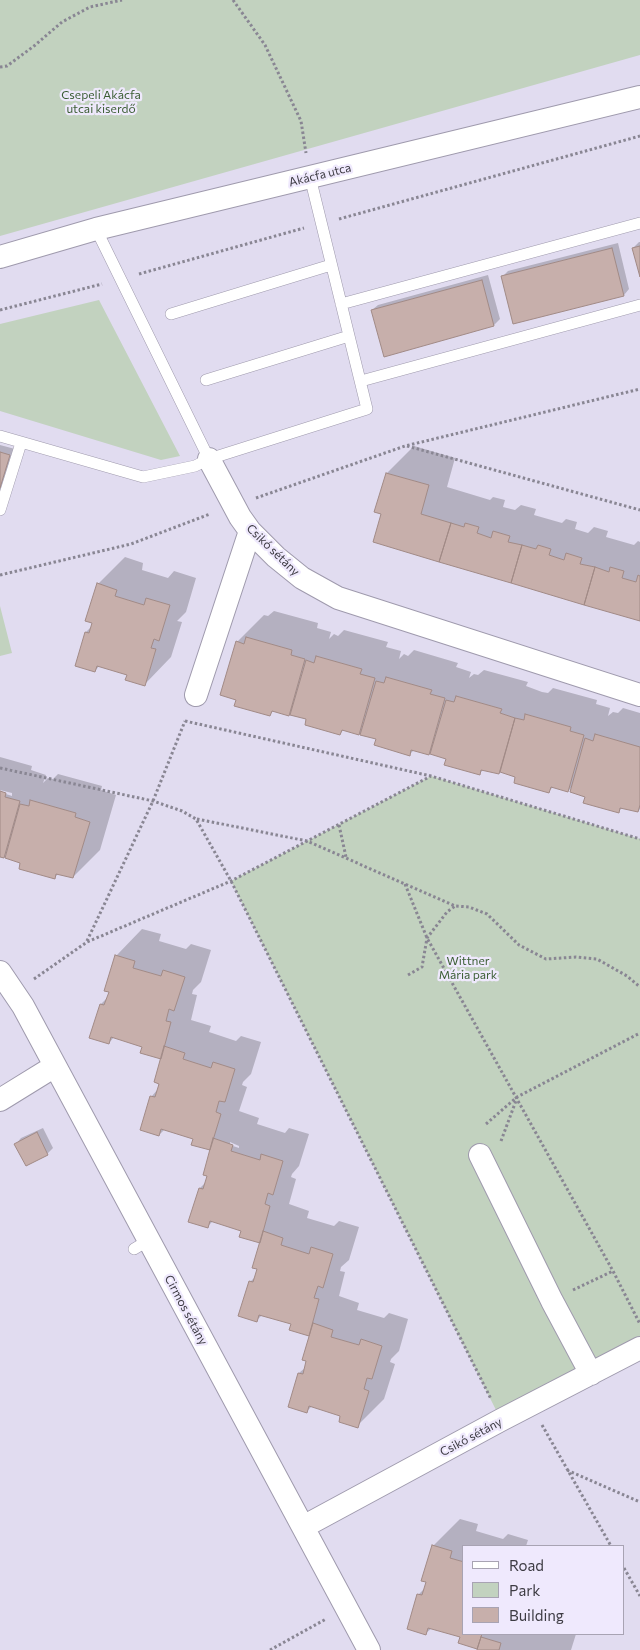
<!DOCTYPE html>
<meta charset="utf-8">
<style>
body{margin:0}
#map{position:relative;width:640px;height:1650px;overflow:hidden;background:#e1dcf0;font-family:Commissioner,sans-serif}
canvas{display:block}
.legend{position:absolute;left:462px;top:1545px;width:162px;height:90px;box-sizing:border-box;background:#efe9fd;border:1px solid #a8a3b3;margin:0;padding:6px 9px;list-style:none;font-size:15px;color:#3d3b43}
.legend li{display:flex;align-items:center;gap:10px;height:25px}
.legend b{width:25px;border:1px solid #a8a3b3}
</style>
<div id="map">
<canvas width="640" height="1650"></canvas>
<ul class="legend">
<li><b style="height:6px;background:#fff"></b>Road</li>
<li><b style="height:14px;background:#c2d2bf"></b>Park</li>
<li><b style="height:14px;background:#c7afab"></b>Building</li>
</ul>
</div>
<script>
const ctx = document.querySelector('canvas').getContext('2d');
ctx.lineJoin = 'round';
function fillPath(path, color) { ctx.fillStyle = color; ctx.fill(path, 'evenodd'); }
const poly = rows => new Path2D(rows.map(r => 'M' + r).join(''));
function strokePath(path, color, width, dash) { ctx.strokeStyle = color; ctx.lineWidth = width; ctx.lineCap = dash ? 'butt' : 'round'; ctx.setLineDash(dash || []); ctx.stroke(path); }
function write(font, color, halo, rows, align = 'center') {
  ctx.font = font + ' Commissioner,sans-serif'; ctx.lineWidth = 4.5; ctx.setLineDash([]); ctx.textBaseline = 'middle'; ctx.strokeStyle = halo; ctx.fillStyle = color; for (const [text, x, y, turn = 0] of rows) {
    ctx.save(); ctx.translate(x, y); ctx.rotate((+turn || 0) * Math.PI / 180); ctx.textAlign = isNaN(turn) ? turn : align; if (halo) ctx.strokeText(text, 0, 0); ctx.fillText(text, 0, 0); ctx.restore();
  }
}
const green = poly([
 [0,0,640,0,640,55,0,236],
 [99,300,180,456,161,460,0,411,0,324],
 [0,606,12,653,0,656],
 [431,776,640,839,640,1348,501,1420,231,881]
]);
const shadow = poly([
 [639,242,640,242,640,272,633,248],
 [618,243,629,289,624,295,502,277,508,271],
 [488,275,500,319,494,325,385,355,372,310,378,305],
 [0,445,15,449,0,495],
 [414,446,455,458,447,487,490,500,493,497,505,500,503,507,515,510,521,505,536,509,534,515,562,523,566,519,577,522,575,529,588,533,594,527,608,531,606,537,634,545,638,541,640,542,640,620,376,512,387,473],
 [125,557,143,563,142,570,168,578,174,571,196,578,186,612,177,621,182,622,171,657,145,684,128,674,100,665,95,671,76,665,86,632,92,626,98,584],
 [274,611,318,623,317,628,331,632,329,639,334,634,338,636,344,630,388,642,386,647,401,651,399,659,404,654,408,656,414,650,458,663,456,667,471,672,469,678,474,674,478,675,484,670,528,682,526,686,542,692,548,693,553,688,597,700,596,704,610,708,608,716,613,712,618,713,623,708,640,713,640,809,638,811,623,807,618,812,587,796,573,786,568,791,553,787,549,791,517,776,500,771,498,773,484,769,480,773,433,750,428,754,414,750,410,754,377,738,344,729,340,734,293,710,289,714,274,710,270,714,238,699,237,642,264,615,268,616],
 [0,757,32,766,31,770,46,775,43,783,48,778,53,779,58,774,102,786,101,790,116,795,100,850,73,877,59,873,54,878,22,862,8,852,3,857,0,856,0,792,12,796,12,793,0,790],
 [142,929,161,934,159,941,186,949,191,944,211,950,201,982,193,990,192,994,197,995,191,1020,211,1026,209,1032,236,1041,241,1036,261,1042,251,1074,243,1082,242,1085,247,1087,239,1111,259,1118,257,1124,285,1133,289,1128,309,1134,299,1166,292,1174,291,1177,296,1179,289,1204,309,1211,307,1218,334,1226,339,1221,359,1227,349,1260,341,1267,340,1271,345,1272,339,1296,359,1303,357,1310,384,1318,389,1313,408,1319,399,1351,391,1359,390,1362,395,1364,384,1399,357,1426,342,1415,312,1406,306,1412,289,1407,299,1373,306,1367,311,1335,291,1329,292,1323,263,1314,257,1320,250,1282,257,1275,261,1242,243,1230,213,1221,207,1227,200,1188,207,1181,212,1149,194,1138,165,1129,159,1135,141,1129,152,1096,158,1089,163,1058,144,1046,114,1037,109,1043,101,1004,108,997,116,956],
 [230,1142,239,1146,239,1148,230,1145],
 [43,1128,53,1148,47,1154,16,1144,21,1138],
 [460,1519,478,1524,476,1531,503,1539,508,1534,528,1540,526,1546,464,1546,464,1634,576,1634,571,1650,478,1650,479,1648,459,1642,461,1637,432,1628,426,1633,418,1595,425,1588,433,1546]
]);
const building = poly([
 [640,246,640,277,632,248,640,246],
 [612,248,624,296,513,324,501,276,612,248],
 [482,280,494,326,384,357,371,310,482,280],
 [0,452,10,455,0,488,0,452],
 [386,473,429,485,421,514,451,523,439,562,373,542,381,514,374,512,386,473],
 [451,523,464,527,465,523,479,527,477,533,491,538,493,531,510,536,508,542,522,545,511,583,439,562,451,523],
 [522,545,536,549,538,545,551,549,549,555,564,560,566,553,582,558,580,564,595,567,584,605,511,583,522,545],
 [595,567,609,572,610,567,624,571,622,578,636,582,638,575,640,576,640,621,584,605,595,567],
 [97,583,117,590,115,596,144,605,146,598,170,605,159,641,154,639,151,648,156,649,145,686,125,680,127,675,97,666,95,672,75,666,85,632,89,633,92,623,85,621,97,583],
 [246,637,292,650,291,655,305,659,289,716,272,711,270,716,234,706,236,700,220,695,236,641,244,644,246,637],
 [316,656,362,669,360,674,375,678,359,735,342,730,340,735,305,725,306,719,290,715,306,660,314,663,316,656],
 [386,677,432,690,430,694,445,698,429,755,411,750,410,756,374,745,376,739,360,735,376,681,384,683,386,677],
 [456,696,502,709,500,713,515,718,499,774,481,770,480,775,444,765,446,759,430,754,446,700,454,702,456,696],
 [525,714,571,727,570,731,584,735,568,792,551,787,549,793,514,783,515,777,500,772,515,718,524,720,525,714],
 [595,734,640,747,640,805,638,812,620,808,619,813,583,803,585,797,570,792,585,738,593,741,595,734],
 [0,791,6,793,5,797,20,801,4,858,0,857,0,791],
 [30,800,76,813,75,817,90,822,73,878,56,874,55,879,19,869,20,863,5,858,20,804,29,806,30,800],
 [115,955,135,961,133,968,161,976,163,970,185,977,174,1011,169,1009,166,1021,171,1022,161,1059,140,1053,142,1047,111,1037,109,1044,89,1038,100,1004,104,1005,109,992,104,991,115,955],
 [164,1046,185,1053,183,1059,211,1068,213,1062,235,1069,225,1102,219,1101,216,1112,221,1114,210,1150,191,1145,193,1139,161,1129,159,1136,140,1130,150,1096,155,1097,159,1084,154,1082,164,1046],
 [37,1132,48,1155,26,1166,14,1144,37,1132],
 [213,1138,233,1145,231,1151,260,1160,261,1154,283,1161,273,1195,268,1193,265,1204,270,1206,260,1243,239,1237,241,1231,210,1221,208,1228,188,1222,199,1188,203,1189,207,1176,203,1175,213,1138],
 [263,1231,283,1238,281,1245,309,1254,311,1247,333,1254,323,1288,318,1286,314,1298,319,1299,309,1336,289,1330,291,1324,259,1315,257,1322,238,1316,249,1281,253,1282,257,1269,252,1268,263,1231],
 [313,1323,333,1330,331,1337,359,1345,361,1339,382,1346,372,1379,367,1378,364,1389,369,1391,358,1428,339,1422,340,1416,309,1406,307,1413,288,1407,298,1373,303,1374,306,1361,302,1360,313,1323],
 [432,1545,452,1551,450,1558,464,1562,464,1634,482,1634,477,1649,458,1643,460,1637,428,1628,426,1635,407,1629,417,1594,422,1595,426,1582,421,1581,432,1545],
 [481,1637,501,1643,499,1650,477,1650,481,1637]
]);
const path = poly([
 [233,0,265,45,301,121,306,153],
 [0,67,7,66,34,46,62,22,90,7,122,0],
 [339,219,640,136],
 [139,274,304,228],
 [0,310,102,284],
 [407,446,640,510],
 [256,498,405,446,640,389],
 [0,575,131,544,210,514],
 [185,721,431,776,640,839],
 [0,768,153,801,182,811,196,819,231,881,491,1399],
 [197,819,307,841,455,906,469,907,487,914,519,945,546,959,576,957,597,959,627,976,640,987],
 [339,825,346,857],
 [405,884,427,938,613,1271,640,1324],
 [87,941,153,801,185,721],
 [408,975,422,967,427,938,447,912,455,906],
 [34,979,87,942,231,881,431,776],
 [486,1124,517,1097,640,1033],
 [501,1141,517,1098],
 [573,1290,613,1271],
 [542,1425,611,1546],
 [567,1470,640,1502],
 [624,1568,640,1596],
 [270,1650,326,1619]
]);
const lane = poly([
 [96,229,209,459],
 [341,304,640,223],
 [171,314,331,265],
 [206,380,349,336],
 [361,381,640,305],
 [0,436,143,477,195,466,209,459,367,409,310,177],
 [0,510,21,443],
 [134,1249,149,1240]
]);
const street = poly([
 [0,257,96,229,640,97],
 [209,459,240,517,250,531,276,557,302,578,338,598,640,695],
 [196,695,250,531],
 [0,972,23,1006,369,1650],
 [0,1100,55,1066],
 [480,1155,552,1301,591,1374],
 [303,1527,501,1420,640,1348]
]);
const parkNames = [
 ["Csepeli Akácfa",101,95],
 ["utcai kiserdő",101,109],
 ["Wittner",468,961],
 ["Mária park",468,975]
];
const streetNames = [
 ["Akácfa utca",320,175,-14],
 ["Csikó sétány",273,550,44],
 ["Cirmos sétány",186,1310,62],
 ["Csikó sétány",471,1437,-28]
];
fillPath(green, '#c2d2bf');
fillPath(shadow, '#0003');
fillPath(building, '#c7afab');
strokePath(building, '#a18a86', 1);
strokePath(lane, '#9f9aad', 12);
strokePath(street, '#9f9aad', 24);
strokePath(path, '#898693', 3, [2.5, 2.5]);
strokePath(lane, '#fff', 11);
strokePath(street, '#fff', 22);
write('12px', '#3a5d33', '#efe9fd', parkNames);
write('12px', '#3d3b43', '#efe9fd', streetNames);
</script>
